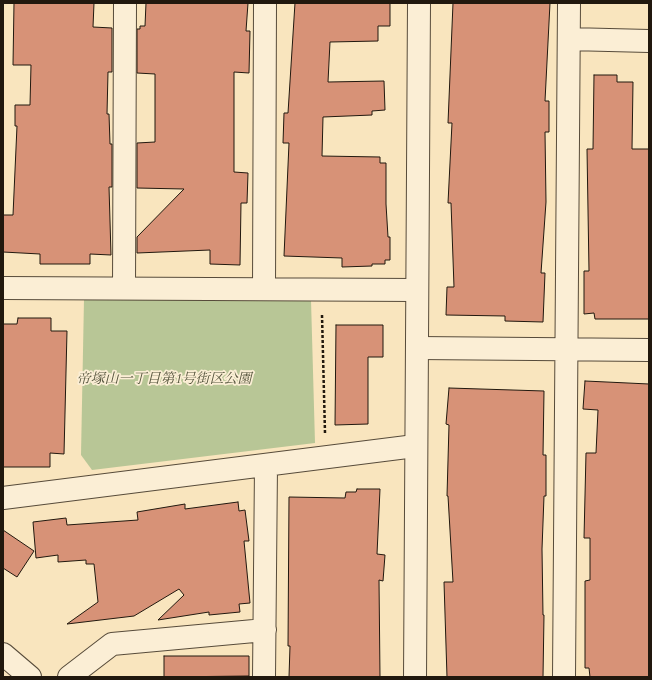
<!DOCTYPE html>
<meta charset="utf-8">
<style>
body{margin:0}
#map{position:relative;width:652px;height:680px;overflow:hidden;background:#f9e5be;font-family:Cardo,serif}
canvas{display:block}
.frame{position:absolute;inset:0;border:4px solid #21180e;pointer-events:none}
</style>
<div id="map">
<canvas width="652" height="680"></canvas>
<div class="frame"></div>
</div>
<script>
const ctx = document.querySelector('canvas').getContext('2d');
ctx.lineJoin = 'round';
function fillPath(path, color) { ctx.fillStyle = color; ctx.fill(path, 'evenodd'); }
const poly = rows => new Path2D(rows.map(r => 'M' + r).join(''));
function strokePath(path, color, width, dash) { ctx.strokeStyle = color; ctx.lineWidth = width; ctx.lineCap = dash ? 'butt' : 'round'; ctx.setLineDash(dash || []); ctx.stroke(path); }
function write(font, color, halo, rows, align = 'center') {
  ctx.font = font + ' Cardo,"Noto Serif JP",serif'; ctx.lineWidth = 3.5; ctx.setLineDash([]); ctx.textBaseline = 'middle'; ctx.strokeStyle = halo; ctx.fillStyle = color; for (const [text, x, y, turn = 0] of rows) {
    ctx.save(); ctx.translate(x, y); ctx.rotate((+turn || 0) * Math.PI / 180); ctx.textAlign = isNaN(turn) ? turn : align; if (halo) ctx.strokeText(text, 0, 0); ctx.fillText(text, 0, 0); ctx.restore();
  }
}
const green = poly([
 [84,299,311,300,315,443,92,470,81,455]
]);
const building = poly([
 [14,3,94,3,93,27,112,28,112,72,108,72,107,114,109,114,110,144,112,144,112,187,109,187,111,255,90,254,90,264,40,264,40,254,3,252,3,215,13,215,17,126,15,126,15,105,30,105,31,65,13,65,14,3],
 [146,3,248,3,246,31,250,31,249,73,234,72,234,172,248,173,247,203,241,203,240,265,210,264,210,250,137,253,137,237,184,189,137,188,137,143,155,142,155,74,137,73,137,29,140,29,140,26,145,26,146,3],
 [295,3,390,3,390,26,378,26,378,41,330,42,328,82,384,81,385,110,372,111,372,115,323,117,322,156,380,157,380,163,386,163,386,204,388,237,390,237,390,260,385,260,385,264,372,264,372,266,342,267,342,258,284,256,289,143,283,143,284,113,288,113,295,3],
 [453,3,550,3,545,101,549,101,549,132,545,132,546,202,541,273,545,273,543,322,505,321,505,316,446,315,447,287,454,287,451,203,448,203,452,123,448,123,453,3],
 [594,75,617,75,617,82,633,82,632,149,649,149,649,319,595,319,594,313,584,314,584,271,589,271,587,149,593,149,594,75],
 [18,318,51,318,51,331,67,331,64,454,50,453,50,467,3,467,3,324,17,324,18,318],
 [336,325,383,325,383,357,368,357,368,424,335,425,336,325],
 [585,381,649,384,649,677,590,677,589,668,585,668,585,581,590,580,590,538,584,538,586,453,596,453,598,410,583,409,585,381],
 [449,388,544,391,543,455,546,455,546,496,544,496,542,549,543,615,544,615,543,677,447,677,444,582,453,582,448,496,447,496,449,425,446,424,449,388],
 [357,489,380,489,377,554,385,555,383,581,379,580,380,677,289,677,290,646,288,646,289,497,345,498,346,492,356,492,357,489],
 [238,502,239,511,245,510,249,541,244,541,250,603,239,604,240,612,209,615,209,612,158,620,184,595,179,589,134,616,67,624,98,602,94,564,86,564,86,560,58,562,58,555,36,558,33,522,66,518,67,525,138,520,137,512,185,504,185,509,238,502],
 [3,530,34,551,17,577,3,568,3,530],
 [164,656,249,656,249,676,164,677,164,656]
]);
const path = poly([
 [322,315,325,433]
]);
const minor = poly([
 [569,39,649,41],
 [3,288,416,290],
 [124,288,125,3],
 [264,289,265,3],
 [418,348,649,350],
 [3,498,415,446],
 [3,654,30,677],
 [69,677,112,644,265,630],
 [264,677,266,466],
 [564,677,569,3]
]);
const tertiary = poly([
 [415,677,419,3]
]);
const parkNames = [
 ["帝塚山一丁目第1号街区公園",164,380]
];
fillPath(green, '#b8c696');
fillPath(building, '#d79277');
strokePath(building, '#21180e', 1);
strokePath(minor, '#574b3a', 24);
strokePath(tertiary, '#574b3a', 24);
strokePath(path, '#21180e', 2.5, [3, 2]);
strokePath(minor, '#fbeed5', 22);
strokePath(tertiary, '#fbeed5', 22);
write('italic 14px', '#56553e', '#fbeed5', parkNames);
</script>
